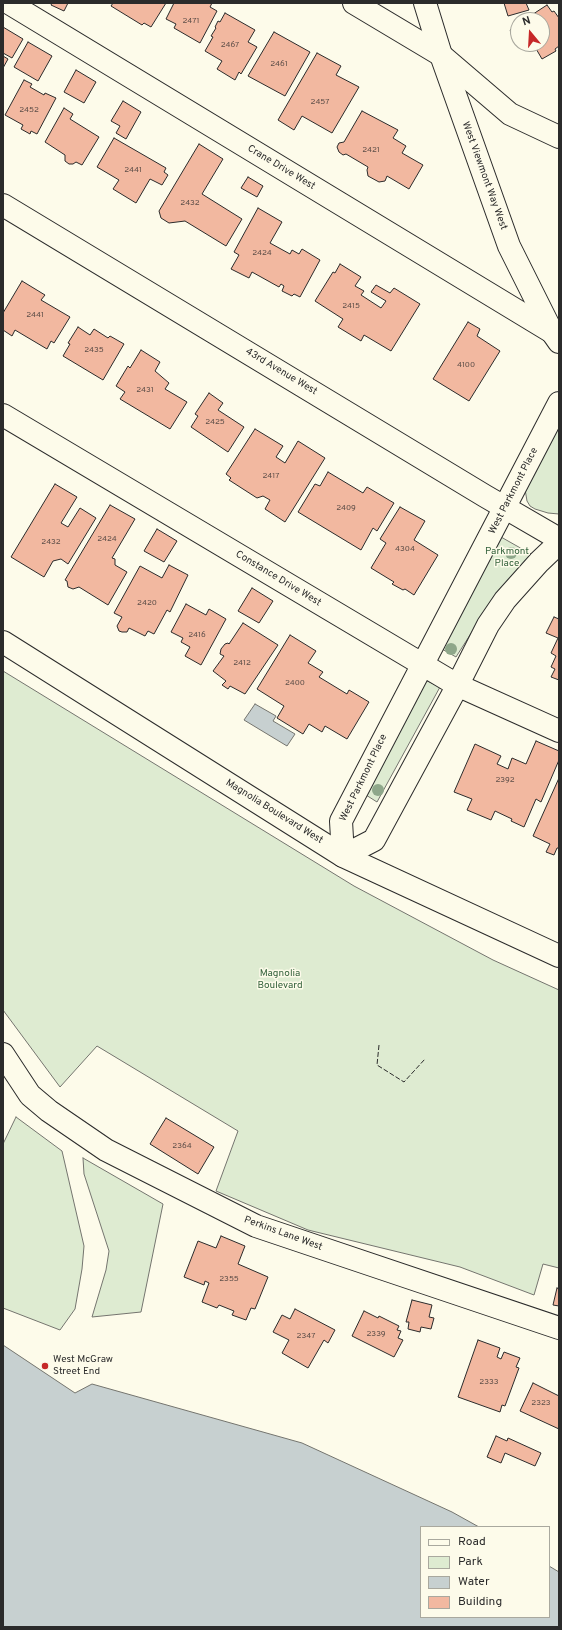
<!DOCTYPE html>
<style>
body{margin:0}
#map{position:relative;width:562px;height:1630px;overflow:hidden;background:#fdfbea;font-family:Overpass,sans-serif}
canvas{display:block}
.frame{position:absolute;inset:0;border:4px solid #2b2b2b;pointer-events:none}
.legend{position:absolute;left:420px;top:1526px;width:130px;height:92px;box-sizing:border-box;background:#fdfbea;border:1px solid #a9a89e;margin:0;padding:5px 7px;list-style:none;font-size:12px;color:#2b2b2b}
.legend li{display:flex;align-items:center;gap:8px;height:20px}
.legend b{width:20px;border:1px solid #a9a89e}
.north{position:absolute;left:510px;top:12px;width:40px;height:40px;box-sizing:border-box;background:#fdfbea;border:1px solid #a9a89e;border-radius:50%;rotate:342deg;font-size:11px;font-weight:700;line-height:16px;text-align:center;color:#2b2b2b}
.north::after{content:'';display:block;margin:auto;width:14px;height:18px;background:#c62828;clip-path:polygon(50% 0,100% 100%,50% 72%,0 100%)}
</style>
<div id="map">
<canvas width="562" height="1630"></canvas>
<div class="frame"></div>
<ul class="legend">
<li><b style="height:5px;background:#fdfbea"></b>Road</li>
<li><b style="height:11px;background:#deebd1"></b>Park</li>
<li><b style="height:11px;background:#c7d0d0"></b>Water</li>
<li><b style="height:11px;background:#f2b8a0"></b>Building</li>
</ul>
<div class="north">N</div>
</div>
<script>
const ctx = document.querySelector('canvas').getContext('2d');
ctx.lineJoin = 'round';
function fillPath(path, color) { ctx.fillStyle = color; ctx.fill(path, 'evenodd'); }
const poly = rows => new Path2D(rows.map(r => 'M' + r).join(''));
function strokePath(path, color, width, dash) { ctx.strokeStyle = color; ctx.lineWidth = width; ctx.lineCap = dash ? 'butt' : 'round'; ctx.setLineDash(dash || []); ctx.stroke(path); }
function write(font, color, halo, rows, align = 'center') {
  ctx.font = font + ' Overpass,sans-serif'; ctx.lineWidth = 3; ctx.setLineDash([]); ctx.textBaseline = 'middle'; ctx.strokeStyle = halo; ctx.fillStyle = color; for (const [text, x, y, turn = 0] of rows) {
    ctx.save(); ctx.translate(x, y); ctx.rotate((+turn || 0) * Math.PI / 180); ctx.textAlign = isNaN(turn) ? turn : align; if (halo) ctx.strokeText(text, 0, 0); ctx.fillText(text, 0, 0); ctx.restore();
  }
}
const green = poly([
 [559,422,559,514,548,513,535,509,530,506,527,501,525,489,559,422],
 [501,537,531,554,484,613,456,657,442,649,501,537],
 [3,671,354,886,493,960,559,990,559,1268,543,1264,534,1295,460,1267,308,1230,216,1191,238,1131,97,1046,60,1087,3,1010,3,671],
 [425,680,440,687,377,802,366,795,425,680],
 [16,1117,62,1151,84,1246,82,1269,75,1309,60,1330,3,1308,3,1144,16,1117],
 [83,1158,163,1204,141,1312,92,1317,106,1270,109,1251,84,1174,83,1158]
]);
const water = poly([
 [255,704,276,716,273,721,295,734,287,746,244,720,255,704],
 [3,1345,75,1393,92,1384,302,1443,452,1512,479,1527,421,1527,421,1617,549,1617,549,1566,559,1572,559,1627,3,1627,3,1345]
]);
const building = poly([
 [52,3,68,3,64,11,51,5,52,3],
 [113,3,166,3,151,27,144,23,142,25,111,6,113,3],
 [174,3,212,3,210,7,217,11,200,43,174,28,176,24,166,19,174,3],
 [504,3,526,3,529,10,508,16,504,3],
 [547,5,552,12,554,11,559,18,559,46,555,49,556,51,542,59,535,47,533,49,529,44,542,44,542,20,524,20,547,5],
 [225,13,255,30,248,42,257,47,241,74,239,72,235,80,217,69,222,61,205,51,213,37,211,36,216,28,215,27,218,21,220,22,225,13],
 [518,24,518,42,510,30,518,24],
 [3,27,23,39,12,58,3,53,3,27],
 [274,32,310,52,285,96,248,76,274,32],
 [28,42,52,56,38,81,14,67,28,42],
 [317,53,341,66,336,75,359,87,332,133,302,116,294,130,278,120,317,53],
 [3,56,8,59,3,68,3,56],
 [76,70,96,82,84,103,64,92,76,70],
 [24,80,32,84,30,87,44,95,45,93,56,98,37,134,31,131,30,134,21,129,23,125,5,115,24,80],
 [123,101,141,112,126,139,116,133,120,126,111,121,123,101],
 [64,108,73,114,70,119,99,137,82,165,76,162,73,164,69,164,65,161,65,155,45,142,64,108],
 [362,111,398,130,393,138,406,146,402,153,423,165,409,189,387,176,385,181,379,182,368,176,367,170,368,167,346,154,343,155,339,152,337,147,339,143,344,142,362,111],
 [114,138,166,168,164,172,168,175,162,185,150,179,136,203,113,189,119,180,97,167,114,138],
 [199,144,223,159,202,194,242,219,226,246,185,221,169,223,161,218,159,211,199,144],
 [248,177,263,186,257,197,241,188,248,177],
 [258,208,282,222,270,243,290,254,292,250,299,254,302,249,320,260,300,297,294,294,292,296,282,291,284,286,281,284,279,287,252,272,249,278,231,269,239,255,234,252,258,208],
 [340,264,361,277,355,286,364,291,361,295,381,308,386,301,371,292,376,285,390,293,394,288,420,304,391,351,364,335,361,341,338,327,343,319,315,301,333,272,335,273,340,264],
 [22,281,45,295,41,300,70,317,54,343,51,341,47,349,15,330,12,336,3,330,3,313,22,281],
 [468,322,480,329,477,336,500,351,469,401,433,379,468,322],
 [78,327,90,335,94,329,108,338,110,336,124,344,103,380,63,356,70,344,68,343,78,327],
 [141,350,160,362,155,371,169,383,165,389,187,402,170,429,120,399,125,392,116,386,128,366,130,368,141,350],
 [209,393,223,403,218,410,244,427,228,452,191,427,198,416,195,414,209,393],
 [255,429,283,446,276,457,285,463,298,441,325,458,285,522,265,509,270,500,263,496,257,498,229,480,231,478,226,474,255,429],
 [328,472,363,493,367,487,394,503,377,531,373,528,361,550,298,512,315,484,320,486,328,472],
 [55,484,77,497,61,523,68,527,80,508,96,518,68,564,61,559,53,561,44,577,11,557,55,484],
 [110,505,135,519,112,558,115,559,115,565,127,572,108,605,79,587,73,589,68,587,67,581,65,580,110,505],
 [400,507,425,521,414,540,438,555,414,595,405,589,403,590,392,584,394,582,371,568,386,543,380,539,400,507],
 [157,529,177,541,164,562,144,551,157,529],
 [169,565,188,575,170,612,167,610,154,634,148,631,145,636,129,628,127,632,122,632,119,631,117,626,122,617,114,613,140,566,162,578,169,565],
 [252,588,273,601,259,623,238,611,252,588],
 [186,604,206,615,209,609,226,619,201,665,185,656,190,647,181,642,183,638,171,632,186,604],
 [554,617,559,619,559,680,551,677,555,669,551,667,556,656,551,653,558,638,546,633,554,617],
 [243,623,278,645,245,694,230,686,228,689,222,685,226,681,213,671,224,656,220,654,221,649,225,644,228,643,229,644,243,623],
 [290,635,316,651,308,663,323,672,319,677,347,694,349,690,369,702,347,739,325,726,322,732,309,724,303,734,277,718,284,706,257,689,290,635],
 [536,741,559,751,559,760,541,802,536,799,524,827,511,821,512,819,495,811,491,820,467,810,472,799,454,792,475,744,501,756,497,764,508,769,512,758,526,764,536,741],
 [559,778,559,848,557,848,554,855,546,852,550,844,533,836,559,778],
 [166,1118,214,1147,198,1174,150,1144,166,1118],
 [221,1236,245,1246,238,1264,268,1277,255,1309,251,1308,246,1320,232,1315,234,1311,219,1305,217,1308,202,1302,209,1283,205,1281,204,1285,184,1277,198,1241,216,1248,221,1236],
 [557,1288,559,1289,559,1306,553,1305,557,1288],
 [412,1300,432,1305,429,1317,434,1318,431,1329,421,1327,420,1332,408,1329,409,1322,406,1322,412,1300],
 [295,1309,335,1330,328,1343,324,1340,308,1368,282,1353,289,1340,273,1332,282,1315,290,1319,295,1309],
 [364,1311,378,1318,379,1316,399,1326,397,1330,401,1331,398,1338,403,1340,394,1357,352,1336,364,1311],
 [478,1340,500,1348,497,1357,501,1359,504,1352,520,1358,516,1367,519,1368,505,1406,502,1405,500,1412,458,1397,478,1340],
 [533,1383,559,1396,559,1429,520,1411,533,1383],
 [496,1436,507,1441,508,1438,541,1453,535,1466,505,1453,501,1463,487,1457,496,1436]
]);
const minor = poly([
 [9,3,552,332],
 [354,3,441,55,510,114,559,137],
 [3,205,485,496,559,539],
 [559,403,341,821,343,856,374,840,453,694,488,625,505,600,539,562,559,543],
 [3,415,457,685,559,731],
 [3,1054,30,1095,49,1111,106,1150,256,1226,559,1328]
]);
const tertiary = poly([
 [425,3,441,55,509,246,552,332,559,342],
 [3,642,343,856,559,956]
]);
const fence = poly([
 [379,1045,377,1065,404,1082,425,1059]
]);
const trees = [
 [511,553],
 [451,649],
 [378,790]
];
const markers = [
 [45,1366,4,"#c62828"]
];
const numberNames = [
 ["2471",191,21],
 ["2467",230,45],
 ["2461",279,64],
 ["2457",320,102],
 ["2452",29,110],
 ["2421",371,150],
 ["2441",133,170],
 ["2432",190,203],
 ["2424",262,253],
 ["2415",351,306],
 ["2441",35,315],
 ["2435",94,350],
 ["4100",466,365],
 ["2431",145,390],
 ["2425",215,422],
 ["2417",271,476],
 ["2409",346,508],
 ["2424",107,539],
 ["2432",51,542],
 ["4304",405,549],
 ["2420",147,603],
 ["2416",197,635],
 ["2412",242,663],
 ["2400",295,683],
 ["2392",505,780],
 ["2364",182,1146],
 ["2355",229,1279],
 ["2339",376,1334],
 ["2347",306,1336],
 ["2333",489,1382],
 ["2323",541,1403]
];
const streetNames = [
 ["Crane Drive West",281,168,31],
 ["West Viewmont Way West",484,176,70],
 ["43rd Avenue West",281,372,31],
 ["West Parkmont Place",514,491,-63],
 ["Constance Drive West",278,579,31],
 ["West Parkmont Place",364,778,-64],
 ["Magnolia Boulevard West",274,812,32],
 ["Perkins Lane West",283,1234,20]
];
const parkNames = [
 ["Parkmont",507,552],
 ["Place",507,564],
 ["Magnolia",280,974],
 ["Boulevard",280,986]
];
const poiNames = [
 ["West McGraw",53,1360],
 ["Street End",53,1372]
];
fillPath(green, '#deebd1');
strokePath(green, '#74746e', 1);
fillPath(water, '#c7d0d0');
strokePath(water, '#74746e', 1);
fillPath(building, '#f2b8a0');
strokePath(building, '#2b2b2b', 1);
strokePath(minor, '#2b2b2b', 24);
strokePath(tertiary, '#2b2b2b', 24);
strokePath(minor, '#fdfbea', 22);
strokePath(tertiary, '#fdfbea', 22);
strokePath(fence, '#2b2b2b', 1, [5, 2]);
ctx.fillStyle = '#8ea78a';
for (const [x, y] of trees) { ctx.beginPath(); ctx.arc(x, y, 6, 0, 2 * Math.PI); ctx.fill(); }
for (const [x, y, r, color] of markers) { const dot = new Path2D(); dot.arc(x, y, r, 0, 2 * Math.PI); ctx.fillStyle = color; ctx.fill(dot); strokePath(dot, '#fdfbea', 1.5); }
write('8px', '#5d4e48', null, numberNames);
write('10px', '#2b2b2b', '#fdfbea', streetNames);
write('10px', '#34623c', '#fdfbea', parkNames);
write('10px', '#2b2b2b', '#fdfbea', poiNames, 'left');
</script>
